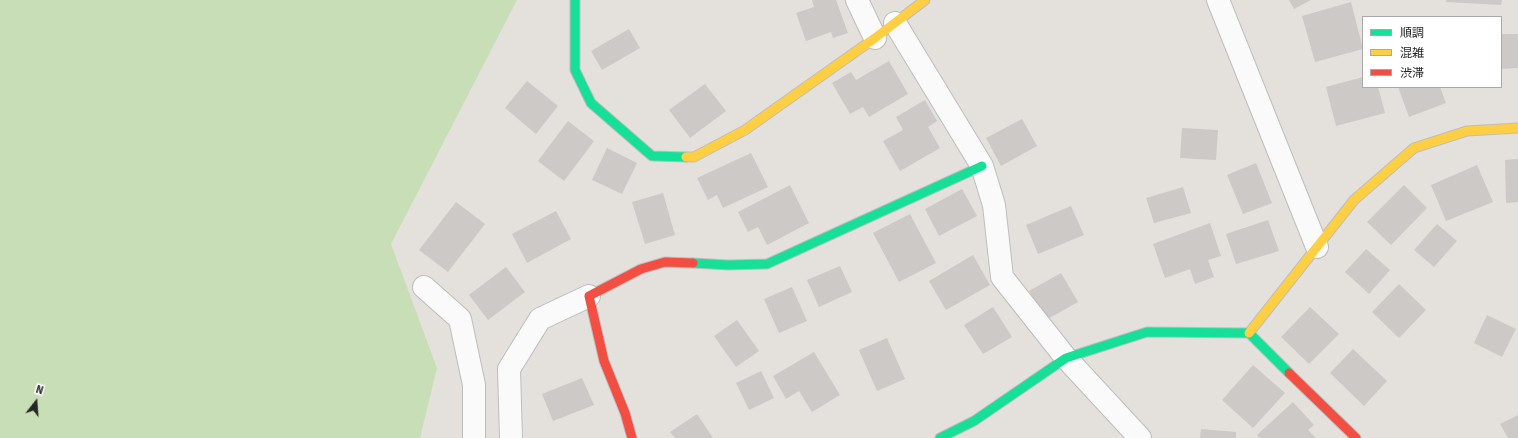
<!DOCTYPE html>
<meta charset="utf-8">
<style>
body{margin:0}
#map{position:relative;width:1518px;height:438px;overflow:hidden;background:#e4e1dc;font-family:"Source Sans 3","Noto Sans JP",sans-serif}
canvas{display:block}
.legend{position:absolute;left:1362px;top:16px;width:140px;height:72px;box-sizing:border-box;background:#fff;border:1px solid #a9a9a9;margin:0;padding:5px 7px;list-style:none;font-size:12px;color:#272727}
.legend li{display:flex;align-items:center;gap:8px;height:20px}
.legend b{width:20px;border:1px solid #a9a9a9}
.north{position:absolute;left:16px;top:382px;width:40px;height:40px;-webkit-text-stroke:3px #fff;paint-order:stroke;rotate:17deg;font-size:11px;font-weight:700;line-height:16px;text-align:center;color:#272727}
.north::after{content:'';display:block;margin:auto;width:14px;height:18px;background:#272727;clip-path:polygon(50% 0,100% 100%,50% 72%,0 100%)}
</style>
<div id="map">
<canvas width="1518" height="438"></canvas>
<ul class="legend">
<li><b style="height:5px;background:#16e098"></b>順調</li>
<li><b style="height:5px;background:#ffcf43"></b>混雑</li>
<li><b style="height:5px;background:#f24e42"></b>渋滞</li>
</ul>
<div class="north">N</div>
</div>
<script>
const ctx = document.querySelector('canvas').getContext('2d');
ctx.lineJoin = 'round';
function fillPath(path, color) { ctx.fillStyle = color; ctx.fill(path, 'evenodd'); }
const poly = rows => new Path2D(rows.map(r => 'M' + r).join(''));
function strokePath(path, color, width, dash) { ctx.strokeStyle = color; ctx.lineWidth = width; ctx.lineCap = dash ? 'butt' : 'round'; ctx.setLineDash(dash || []); ctx.stroke(path); }
const green = poly([
 [0,0,517,0,391,244,437,368,420,438,0,438]
]);
const building = poly([
 [812,0,836,0,848,33,833,38,831,32,806,41,796,13,814,7],
 [1289,0,1311,0,1294,9],
 [1446,0,1502,0,1501,5,1446,2],
 [1351,2,1363,49,1315,62,1302,16],
 [629,29,640,48,602,70,591,51],
 [1501,34,1518,34,1518,68,1501,69],
 [889,61,908,94,869,117,863,107,850,114,832,83,851,72,856,80],
 [1363,77,1363,87,1378,87,1385,113,1336,126,1326,87],
 [527,81,558,106,536,134,505,108],
 [705,84,726,111,690,138,669,110],
 [1398,87,1440,87,1446,103,1409,117],
 [925,100,937,121,928,127,940,148,900,171,883,141,903,130,896,117],
 [1022,119,1037,146,1001,166,986,138],
 [568,121,594,141,564,181,538,161],
 [1182,128,1218,130,1216,160,1180,158],
 [607,148,637,163,622,194,592,180],
 [751,153,768,187,723,208,717,195,708,200,697,178],
 [1518,159,1518,202,1506,203,1505,160],
 [1256,163,1272,203,1243,214,1227,175],
 [1477,165,1493,202,1446,221,1431,185],
 [790,185,809,223,767,245,758,227,748,232,738,212],
 [1404,185,1427,208,1391,245,1367,222],
 [1183,187,1191,213,1154,223,1146,198],
 [962,189,977,216,939,236,925,209],
 [663,193,675,235,645,244,632,202],
 [456,202,485,224,448,272,419,250],
 [1071,206,1084,235,1038,254,1026,225],
 [556,211,571,239,527,263,512,234],
 [910,214,936,263,899,282,873,233],
 [1268,220,1279,251,1236,264,1226,234],
 [1210,223,1221,256,1208,260,1214,277,1195,284,1190,269,1165,278,1153,244],
 [1437,224,1457,241,1434,267,1414,250],
 [1366,249,1390,270,1369,294,1345,272],
 [973,255,990,285,946,310,929,281],
 [840,266,852,292,819,307,807,280],
 [506,267,525,292,488,320,469,295],
 [1061,273,1078,302,1046,320,1029,291],
 [1399,284,1426,310,1399,338,1372,312],
 [792,287,807,321,779,333,764,299],
 [993,307,1012,337,983,354,964,325],
 [1310,307,1339,334,1309,364,1281,337],
 [1487,315,1516,329,1502,357,1474,343],
 [737,320,759,351,736,367,714,336],
 [887,338,905,379,877,391,859,350],
 [1353,349,1387,381,1364,406,1330,373],
 [814,352,840,395,812,412,799,391,786,399,773,376],
 [1253,365,1285,393,1253,428,1222,400],
 [761,371,774,398,749,410,736,383],
 [582,378,594,405,553,421,542,394],
 [1293,402,1314,425,1308,430,1316,438,1260,438,1257,435],
 [697,414,713,438,675,438,670,432],
 [1518,415,1518,438,1508,438,1500,424],
 [1201,429,1236,432,1236,438,1200,438]
]);
const street = poly([
 [857,0,875,38],
 [1218,0,1317,247],
 [895,23,982,166,994,205,1002,277,1066,358,1140,438],
 [424,287,460,319,474,385,474,438],
 [511,438,509,369,540,319,589,296]
]);
const fast = poly([
 [575,0,575,70,591,103,652,156,686,157],
 [693,263,728,265,767,264,982,166],
 [940,438,974,421,1066,358,1147,332,1249,333,1289,373]
]);
const slow = poly([
 [686,157,694,157,745,130,875,38,925,0],
 [1249,333,1354,200,1414,148,1467,131,1518,128]
]);
const jam = poly([
 [1289,373,1356,438],
 [632,438,625,413,604,361,589,296,641,269,665,262,693,263]
]);
fillPath(green, '#c8deb7');
fillPath(building, '#ccc9c6');
strokePath(street, '#bebdbe', 24);
strokePath(fast, '#bebdbe', 11);
strokePath(slow, '#bebdbe', 11);
strokePath(jam, '#bebdbe', 11);
strokePath(street, '#fbfafa', 22);
strokePath(fast, '#16e098', 9);
strokePath(slow, '#ffcf43', 9);
strokePath(jam, '#f24e42', 9);
</script>
